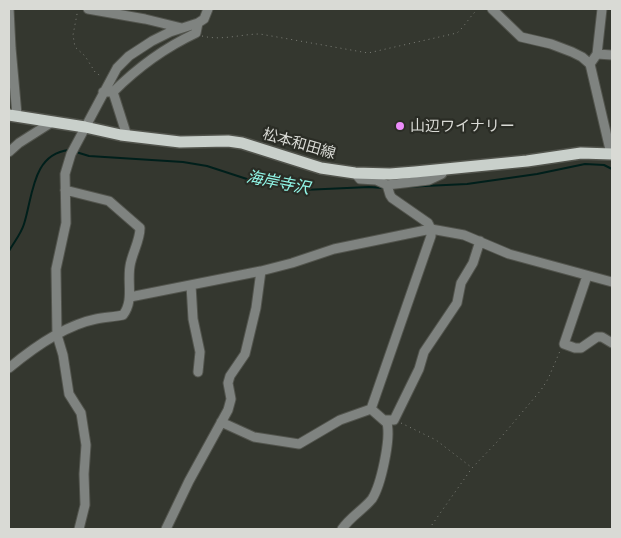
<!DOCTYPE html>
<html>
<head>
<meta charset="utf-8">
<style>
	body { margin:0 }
	#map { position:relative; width:621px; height:538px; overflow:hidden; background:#34372f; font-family:Mulish,sans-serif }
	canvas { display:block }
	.frame { position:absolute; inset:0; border:10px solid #d9dad5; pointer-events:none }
</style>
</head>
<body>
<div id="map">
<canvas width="621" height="538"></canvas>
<div class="frame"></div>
</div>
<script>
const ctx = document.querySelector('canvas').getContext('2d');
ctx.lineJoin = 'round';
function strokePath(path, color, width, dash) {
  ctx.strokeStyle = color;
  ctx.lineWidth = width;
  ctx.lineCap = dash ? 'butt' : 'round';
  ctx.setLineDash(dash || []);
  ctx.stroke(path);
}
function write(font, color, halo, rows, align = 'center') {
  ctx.font = font + ' Mulish,"Noto Sans JP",sans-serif';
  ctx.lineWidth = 4.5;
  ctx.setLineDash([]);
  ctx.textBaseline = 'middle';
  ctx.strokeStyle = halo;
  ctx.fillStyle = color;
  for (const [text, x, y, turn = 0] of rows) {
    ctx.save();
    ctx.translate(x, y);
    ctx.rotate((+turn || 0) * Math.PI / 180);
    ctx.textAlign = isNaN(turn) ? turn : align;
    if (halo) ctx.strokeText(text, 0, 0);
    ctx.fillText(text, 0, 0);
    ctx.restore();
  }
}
const stream = new Path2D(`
	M76,152L89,156L183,162L207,166L253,181L303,190L369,187L384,188
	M404,187L467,184L537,174L585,164L604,165L612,169
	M9,251C14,242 21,234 24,224C33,196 32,154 69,150`);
const path = new Path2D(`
	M78,9L73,35L75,47L85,56L95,72L102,77
	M202,36C222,41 241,34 260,34L368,53L457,33C465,26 470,16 478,9
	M401,423L436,440L471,467
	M429,529L472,468L497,442L541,390L548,379L560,351`);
const minor = new Path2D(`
	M9,9L11,48L17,115
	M88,9L145,19L182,28
	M492,9L521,37L551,44L572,52L582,57L590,64L611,154
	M597,54L612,55
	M590,64L597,54L602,9
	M103,92H113C138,67 164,48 196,33L198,23
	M113,92L127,136
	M9,152L19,143L52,122
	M355,173L360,179L376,180L387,185L429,180L442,174V169
	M587,276L564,344L575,348H581L597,337H602L612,343
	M191,285L193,319L200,352L198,372
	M130,297L261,271L292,263L334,249L431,229L464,235L509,254L612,282
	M9,368C33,348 66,325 96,319C105,317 114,317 123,315C134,301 127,283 130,266C132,253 140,241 140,228L109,201L65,190
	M384,420H394L419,369L424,352L457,303L461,283L473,263L480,241
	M221,422L254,437L299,444L340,420L371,409L431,236V229L428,223L392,198L390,195L387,185
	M79,529L85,505L84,474L86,445L81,413L69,394L63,355L57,335L56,269L66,223L65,174L71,154L117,68L129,56L152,41L170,32L198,23L204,19L208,9
	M166,529L189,481L228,410L231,399L228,383L230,376L245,354L256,308L261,271
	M342,529C350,517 363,510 372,499C381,485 391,439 387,423L371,409`);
const major = new Path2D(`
	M9,115L85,127L121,135L180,142L228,141L242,143L321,168L355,173L390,174L415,172L527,161L581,153L612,154`);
const markers = [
	[400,126,5,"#ec8cfa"]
];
const poiNames = [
	["山辺ワイナリー",410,126]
];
const streetNames = [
	["松本和田線",299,144,16]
];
const waterNames = [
	["海岸寺沢",278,183,11]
];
strokePath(stream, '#001f1b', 2);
strokePath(minor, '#52544d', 11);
strokePath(major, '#52544d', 14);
strokePath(path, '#7f817a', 1, [1, 4]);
strokePath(minor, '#7f8380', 9);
strokePath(major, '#c9d0cb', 11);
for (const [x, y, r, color] of markers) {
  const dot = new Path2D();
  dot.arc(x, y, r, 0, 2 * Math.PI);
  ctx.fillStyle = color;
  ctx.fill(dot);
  strokePath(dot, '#2a2c25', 2);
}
write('15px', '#d9dad5', '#2a2c25', poiNames, 'left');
write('15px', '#d9dad5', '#2a2c25', streetNames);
write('italic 16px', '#92f9ea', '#2a2c25', waterNames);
</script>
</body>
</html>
